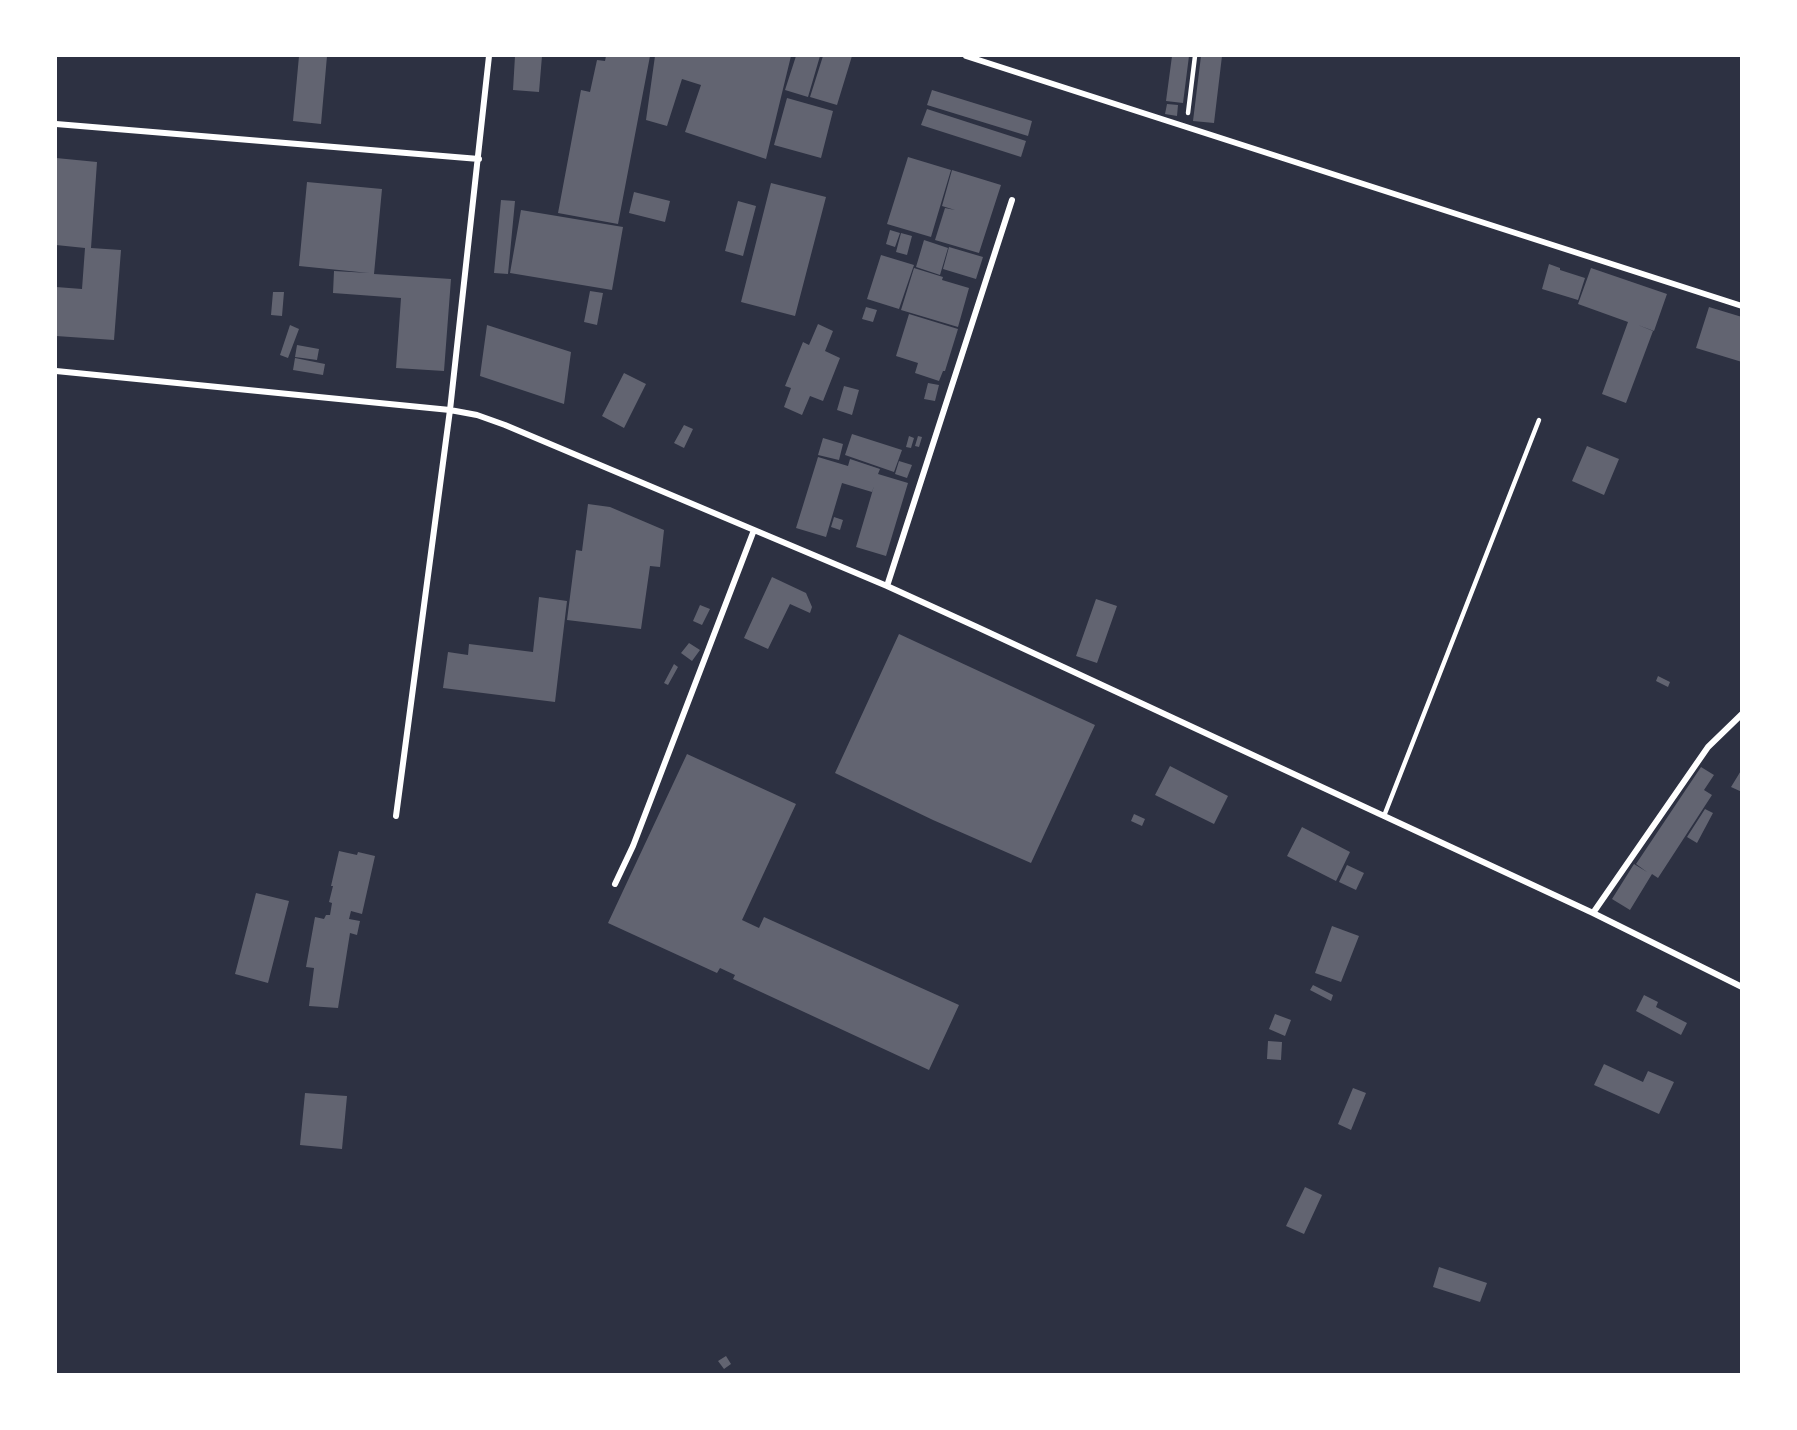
<!DOCTYPE html>
<html>
<head>
<meta charset="utf-8">
<style>
	body { margin:0 }
	#map { position:relative; width:1797px; height:1430px; overflow:hidden; background:#2d3142; font-family:"Noto Sans",sans-serif }
	canvas { display:block }
	.frame { position:absolute; inset:0; border:57px solid #fff; pointer-events:none }
</style>
</head>
<body>
<div id="map">
<canvas width="1797" height="1430"></canvas>
<div class="frame"></div>
</div>
<script>
const ctx = document.querySelector('canvas').getContext('2d');
ctx.lineJoin = 'round';
function paint(path, color) {
  ctx.fillStyle = color;
  ctx.fill(path, 'evenodd');
}
function strokePath(path, color, width, dash) {
  ctx.strokeStyle = color;
  ctx.lineWidth = width;
  ctx.lineCap = dash ? 'butt' : 'round';
  ctx.setLineDash(dash || []);
  ctx.stroke(path);
}
const building = new Path2D(`
	M299,56H327L321,124L293,121Z
	M515,56H542L539,92L513,90Z
	M606,56H650L618,224L558,213L581,90L590,92L597,60L605,61Z
	M655,56H791L766,159L685,132L701,85L682,79L667,126L646,120Z
	M796,56H820L808,97L785,90Z
	M823,56H852L837,105L810,97Z
	M1172,56H1189L1183,103L1166,101Z
	M1201,56H1222L1214,123L1193,121Z
	M932,90L1032,121L1028,136L927,105Z
	M787,98L833,111L821,158L774,145Z
	M1167,104L1178,105L1177,116L1165,114Z
	M927,109L1026,141L1021,157L921,125Z
	M908,157L951,170L931,237L887,224Z
	M56,158L97,162L91,248L121,250L114,340L56,336V287L82,289L85,248L56,245Z
	M952,170L1001,185L979,253L935,240L945,208L955,210L942,206Z
	M307,182L382,189L374,274L451,279L444,371L396,368L401,298L333,293L334,271L369,273L299,266Z
	M771,183L826,197L795,316L741,302Z
	M634,192L670,201L665,222L629,213Z
	M501,200L515,201L508,274L494,273Z
	M738,201L756,206L743,256L725,251Z
	M521,210L623,227L612,290L510,273Z
	M890,230L900,233L895,247L886,244Z
	M901,233L912,236L907,255L896,252Z
	M924,240L948,248L940,275L916,267Z
	M949,247L983,257L976,279L943,269Z
	M881,255L914,265L899,309L867,299Z
	M1549,264L1560,268V270L1585,278L1578,300L1542,289Z
	M914,268L943,277L942,280L969,288L958,327L901,310Z
	M1591,268L1667,294L1654,331L1638,325L1653,331L1626,403L1602,394L1628,322L1578,304Z
	M590,291L603,293L597,325L584,322Z
	M273,292H284L282,316L271,315Z
	M866,307L877,310L873,322L862,319Z
	M1709,307L1742,317V362L1696,348Z
	M909,314L958,329L945,371H943L939,381L915,373L918,363L896,356Z
	M818,324L833,331L825,351L840,358L823,401L810,396L802,415L784,407L791,388L785,386L803,342L809,345Z
	M290,325L299,329L288,358L280,355Z
	M487,325L571,352L564,404L480,376Z
	M297,345L319,349L317,360L295,357Z
	M295,358L325,364L323,375L293,370Z
	M624,373L646,384L624,428L602,416Z
	M928,383L939,385L935,401L924,399Z
	M844,386L859,390L852,415L837,410Z
	M684,425L693,429L684,448L674,443Z
	M852,434L902,450L894,472L845,455Z
	M909,436L914,438L911,448L906,447Z
	M918,436L922,437L919,447L915,446Z
	M823,438L843,444L839,460L818,455Z
	M1587,446L1619,459L1604,495L1572,481Z
	M818,457L848,466L850,459L880,469L878,474L908,483L886,556L856,547L874,486L872,492L842,483L826,537L796,528Z
	M899,461L912,465L907,478L895,474Z
	M588,504L610,507L664,530L660,567L650,566L641,629L567,620L576,550L582,551Z
	M834,517L843,520L840,530L831,527Z
	M772,577L806,593L812,607L810,613L790,604L768,649L744,638Z
	M539,597L567,601L555,702L443,688L448,652L468,655L469,644L533,652Z
	M1096,599L1117,606L1097,663L1076,656Z
	M700,605L710,609L702,625L693,621Z
	M899,634L1095,725L1031,863L933,820L835,773Z
	M689,643L700,650L692,661L681,653Z
	M674,664L678,667L668,685L664,683Z
	M1658,676L1670,682L1668,687L1656,681Z
	M687,754L796,804L742,920L759,928L764,917L959,1005L929,1070L733,979L735,975L720,968L717,973L608,923Z
	M1170,766L1228,796L1214,824L1155,795Z
	M1701,767L1714,775L1704,790L1712,795L1658,878L1652,874L1630,910L1612,899L1634,864L1647,872L1636,864Z
	M1742,769V792L1731,787Z
	M1705,809L1713,813L1697,843L1687,837Z
	M1134,814L1145,819L1142,826L1131,821Z
	M1302,827L1350,852L1336,881L1287,856Z
	M339,851L357,855L358,852L375,856L362,914L351,911L349,919L360,921L357,935L350,933L338,1008L309,1006L314,968L306,967L315,917L324,919L326,915H330L332,903L329,902L333,886H331Z
	M1347,865L1364,873L1356,890L1339,882Z
	M256,893L289,901L268,983L235,974Z
	M1332,926L1359,936L1341,982L1315,973Z
	M1313,985L1333,995L1331,1001L1310,990Z
	M1644,995L1658,1002L1656,1007L1687,1023L1681,1035L1636,1011Z
	M1275,1014L1291,1020L1285,1036L1269,1029Z
	M1268,1041L1282,1042L1281,1060L1267,1059Z
	M1604,1064L1643,1082L1648,1071L1674,1082L1659,1114L1594,1085Z
	M1353,1088L1366,1093L1351,1130L1338,1124Z
	M305,1093L347,1096L342,1149L300,1145Z
	M1305,1187L1322,1195L1304,1234L1286,1226Z
	M1439,1267L1487,1283L1480,1302L1433,1287Z
	M726,1356L731,1364L724,1369L718,1361Z`);
const service = new Path2D(`
	M1188,113L1195,56
	M1384,816L1539,420`);
const minor = new Path2D(`
	M966,56L1742,306
	M56,124L479,159
	M56,371L450,410L477,415L505,425L887,586L977,627L1593,913L1742,987
	M887,586L1012,200
	M396,816L450,410L489,56
	M615,884L633,846L754,530
	M1593,913L1708,747L1742,714`);
paint(building, '#626471');
strokePath(service, '#fff', 4.5);
strokePath(minor, '#fff', 6);
</script>
</body>
</html>
